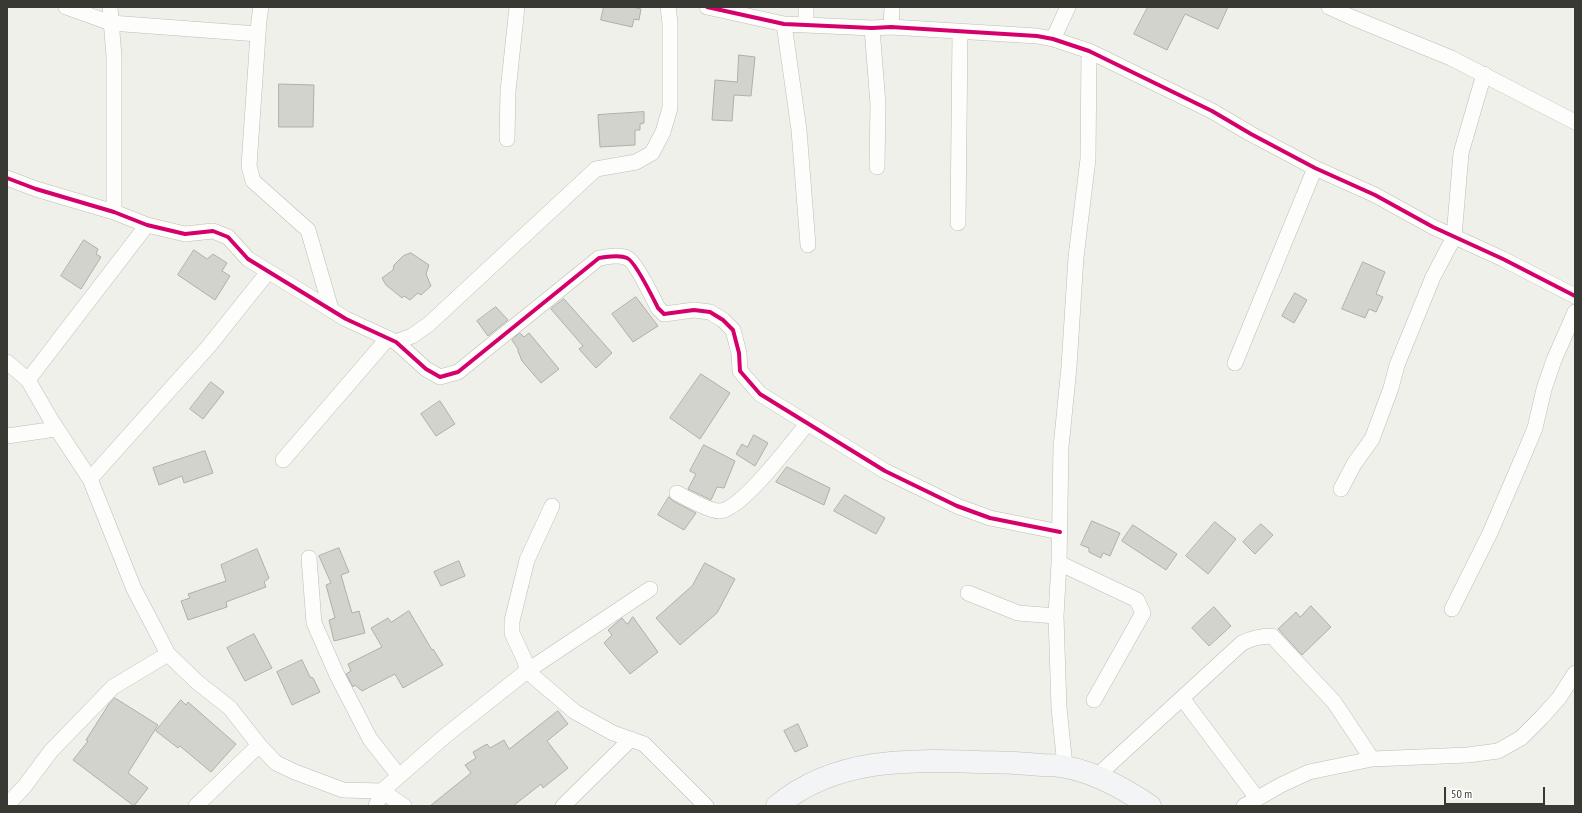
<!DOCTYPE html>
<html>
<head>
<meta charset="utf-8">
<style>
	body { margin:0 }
	#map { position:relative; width:1582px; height:813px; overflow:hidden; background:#f0f0ea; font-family:"PT Sans Narrow",sans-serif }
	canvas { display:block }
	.frame { position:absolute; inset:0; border:8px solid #393934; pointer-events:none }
	.scale { position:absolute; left:1444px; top:787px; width:101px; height:18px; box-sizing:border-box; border:2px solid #393934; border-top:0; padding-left:5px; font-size:12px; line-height:14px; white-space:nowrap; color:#393934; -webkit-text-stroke:3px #fff; paint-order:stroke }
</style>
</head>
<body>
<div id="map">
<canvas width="1582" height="813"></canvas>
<div class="frame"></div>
<div class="scale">50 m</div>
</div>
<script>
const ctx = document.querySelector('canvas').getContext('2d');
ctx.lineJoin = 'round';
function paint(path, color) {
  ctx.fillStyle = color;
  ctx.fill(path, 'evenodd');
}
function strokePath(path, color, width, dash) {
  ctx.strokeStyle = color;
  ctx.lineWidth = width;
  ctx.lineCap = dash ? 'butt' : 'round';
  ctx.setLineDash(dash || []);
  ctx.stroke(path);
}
const building = new Path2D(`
	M604,7H632L641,9L639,20L634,19L632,27L601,20Z
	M1148,7H1228L1218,29L1185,14L1167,50L1134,34Z
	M739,55L755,57L751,96L734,95L732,121L712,120L715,80L737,82Z
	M279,84L314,85L313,127H279Z
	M644,112V123L640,124V130H635V145L600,147L598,115Z
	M84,240L98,249L96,254L101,257L81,289L61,276Z
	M194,250L207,259L213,254L227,263L222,271L230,276L215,300L178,275Z
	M411,253L429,265L426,274L431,286L421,295L418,293L410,300L404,296L402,298L386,285L382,278L393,270L394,265L403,256Z
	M1363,262L1385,272L1376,294L1383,297L1376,312L1369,309L1365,318L1342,309Z
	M1295,293L1307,300L1294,323L1282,316Z
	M636,297L658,326L633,342L612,314Z
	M564,299L612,353L596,368L579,349L583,346L551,309Z
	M496,307L508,320L488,336L477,321Z
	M520,333L524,337L529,333L559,369L541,383L522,361L518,351V349L512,340Z
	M701,374L730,393L700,439L670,418Z
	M211,382L224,392L203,419L190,409Z
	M440,401L455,424L436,436L421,414Z
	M754,435L768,443L755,466L736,454L742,444L747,447Z
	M704,445L735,461L724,488L717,487L711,500L688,489L696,474L690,471Z
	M205,451L213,473L184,483L182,476L159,485L153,468Z
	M787,467L830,488L824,505L776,482Z
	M845,495L885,518L876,534L834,511Z
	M669,497L673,501L696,513L684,530L658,515Z
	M1092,521L1120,533L1110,556L1103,553L1101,558L1089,552V548L1081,545Z
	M1215,522L1236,539L1208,574L1186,556Z
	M1261,524L1273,535L1255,554L1243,542Z
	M1133,525L1177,554L1166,570L1122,541Z
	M339,548L349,572L341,575L352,613L359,611L365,633L334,641L329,620L335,618L326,585L331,583L319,556Z
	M257,549L269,578L264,582L266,587L226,602L227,607L188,620L181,601L190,598L188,594L226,581L221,565Z
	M459,561L465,576L441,586L434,572Z
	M705,563L735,579L717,613L680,645L656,618L692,586Z
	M1311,606L1331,627L1302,655L1278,629L1296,612L1300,617Z
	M1214,607L1231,626L1209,646L1192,628Z
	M409,611L432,650L433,649L443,665L403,688L395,674L362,691L355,685L353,687L346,674L351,671L348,664L382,647L371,628L388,618L391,622Z
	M633,617L658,652L630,674L604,643L612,635L608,630L622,618L627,624Z
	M254,634L272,668L245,681L227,648Z
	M302,660L310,677L313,678L320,692L292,705L277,672Z
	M115,698L158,725L128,773L148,788L134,806L73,760L88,741L86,740L109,704Z
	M181,700L186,705L188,702L236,744L211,772L180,746L178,748L156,731Z
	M558,711L568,724L547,741L568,768L543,788L541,784L513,806H430L471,773L465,765L476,758L473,752L487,744L490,748L504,740L509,749Z
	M798,724L808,746L795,752L784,731Z`);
const street = new Path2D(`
	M66,7L111,23L258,34
	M110,7L114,57V212
	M261,7L259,20L249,166L253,181L308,230L331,309
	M707,7L784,24L872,28L891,27L1037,36L1053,39L1089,51L1212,111L1251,134L1315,168L1375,195L1433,227L1503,259L1575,296
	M806,7V24
	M1329,7L1351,17L1451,58L1575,122
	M784,24L799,130L808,245
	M891,27L892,7
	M872,28L878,104L877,167
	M1053,39L1068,7
	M507,139L508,91L517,7
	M7,178L36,189L114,212L147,225L185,234L213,231L228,237L248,259L346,319L396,342L426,369L440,377L458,372L599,258C607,257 619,254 627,258C635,261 653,298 658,308L664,314L694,310L710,312L723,320L733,330L739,353L740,371L760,394L885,471L957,506L990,518L1060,532
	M958,223L960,32
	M396,342L412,336L429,324L596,169L636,162L652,153L663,132L670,108V23L668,7
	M7,362L28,380L51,420L90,479L134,589L168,654L197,682L230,708L259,745L276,763L295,772L343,790L382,791L404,806
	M1235,363L1315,168
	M28,380L147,225
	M7,436L56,429
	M283,460L388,338
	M90,479L209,346L268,272
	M1341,489L1354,464L1372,439L1391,388L1397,365L1433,277L1454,237L1461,153L1484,74
	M677,493C686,498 709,511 719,511C741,511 792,442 807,424
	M309,558L314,623L337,675L370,739L399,776
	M1059,563L1137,600L1143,613L1094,700
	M650,589L527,671L575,712L613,733L644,744L706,806
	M968,593L1018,613L1056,616
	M1452,609L1490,533L1525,452L1535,428L1544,389L1554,360L1575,312
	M1182,698L1257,798
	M1065,766L1059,708L1056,616L1059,563L1061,447L1069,367L1076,257L1088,159L1089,51
	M1097,776L1242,643C1252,638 1261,636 1272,636L1334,702L1372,759
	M7,805L24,787L51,751L113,687L168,654
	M196,806L259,745
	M376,806L382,791L445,736L527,671L525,661L512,633V621L527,560L552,506
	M563,806L631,739
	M1244,806L1281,785L1309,772L1372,759L1468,755L1498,751L1521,738L1542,717L1559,698L1575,673`);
const secondary = new Path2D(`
	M777,806C836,757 909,760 981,762C1002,762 1022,763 1042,765C1050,765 1058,765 1066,767C1096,773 1125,789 1150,806`);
const cycleway = new Path2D(`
	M707,7L784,24L872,28L891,27L1037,36L1053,39L1089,51L1212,111L1251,134L1315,168L1375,195L1433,227L1503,259L1575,296
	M7,178L36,189L114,212L147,225L185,234L213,231L228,237L248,259L346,319L396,342L426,369L440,377L458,372L599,258C607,257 619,254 627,258C635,261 653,298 658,308L664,314L694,310L710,312L723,320L733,330L739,353L740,371L760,394L885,471L957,506L990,518L1060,532`);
paint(building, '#d3d3ce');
strokePath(building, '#afafaa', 1);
strokePath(street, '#bdbdb8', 16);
strokePath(secondary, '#bdbdb8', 23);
strokePath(street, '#fdfdfc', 15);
strokePath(secondary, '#f3f4f6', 22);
strokePath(cycleway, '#d6006c', 4);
</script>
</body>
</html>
